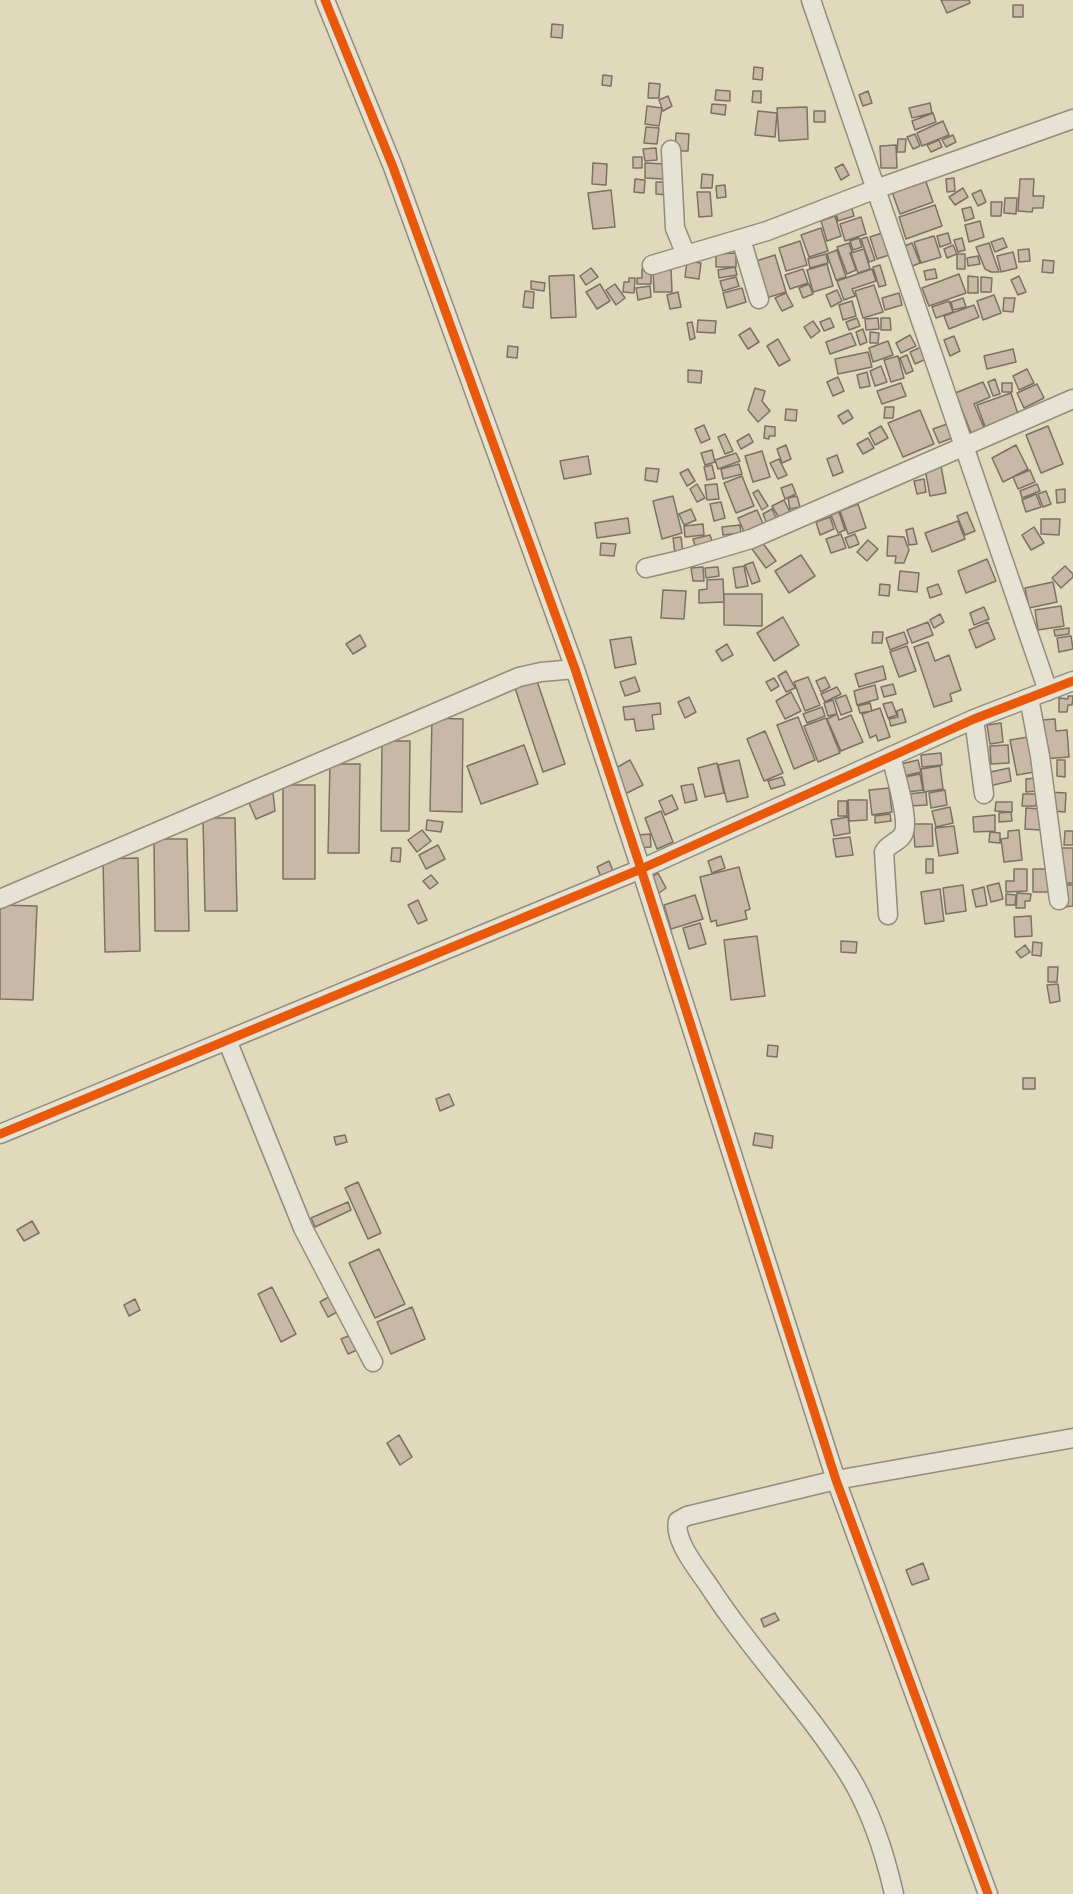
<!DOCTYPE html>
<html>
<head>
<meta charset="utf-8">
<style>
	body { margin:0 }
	canvas { display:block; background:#e1d9bc }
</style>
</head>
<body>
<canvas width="1073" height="1894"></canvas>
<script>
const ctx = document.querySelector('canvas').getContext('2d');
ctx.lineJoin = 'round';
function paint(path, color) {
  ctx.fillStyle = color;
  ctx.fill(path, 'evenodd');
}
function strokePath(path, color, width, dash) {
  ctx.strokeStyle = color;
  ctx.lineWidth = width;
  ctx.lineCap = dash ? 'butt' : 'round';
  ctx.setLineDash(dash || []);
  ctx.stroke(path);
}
const building = new Path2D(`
	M941,0H969L970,3L947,13Z
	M1013,5H1023V17H1013Z
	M552,24L563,25L562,38L551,37Z
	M754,67L763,68L762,80L753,79Z
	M603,75L612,76L611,86L602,85Z
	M649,83L660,84L659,98H648Z
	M716,90L730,91V101L715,100Z
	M753,91H761V103L752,102Z
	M868,91L872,103L863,106L859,95Z
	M668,96L672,106L663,111L659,100Z
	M930,103L932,113L912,118L909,108Z
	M712,104L726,105L725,115L711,113Z
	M647,106L662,108L659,126L645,124Z
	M807,107L808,139L779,141L777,108Z
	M758,111L777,113L775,137L755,135Z
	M814,111H825V122H814Z
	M933,113L936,122L915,130L912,121Z
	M943,121L949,135L922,146L917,133Z
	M646,127L659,128L657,144L644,143Z
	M676,133L689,134L688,151H675Z
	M915,134L920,146L913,149L907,137Z
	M953,135L956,142L946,147L942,140Z
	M898,139H906L905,152H897Z
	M939,140L942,147L931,152L927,145Z
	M896,145L897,168H881L880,146Z
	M656,148L657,160L645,161L643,149Z
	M633,157H642V168H633Z
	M593,163L607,164L606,185L592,184Z
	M645,163L665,164L664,179L645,178Z
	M843,164L849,175L841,180L835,168Z
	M702,174L713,175L712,188H701Z
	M954,178L955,191L947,192L946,179Z
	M635,179L645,180L644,193L634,192Z
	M925,179L933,202L900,214L892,192Z
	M1020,179H1034L1033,196H1044L1043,208H1033L1032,212L1018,211Z
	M656,182H669V195L656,194Z
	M725,185L726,197L717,198L716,186Z
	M963,188L968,197L955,205L949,197Z
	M611,190L615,227L593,229L588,193Z
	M981,190L986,202L978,206L972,194Z
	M697,192H710L712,216L699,217Z
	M1005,198H1017L1016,214L1004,213Z
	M991,202H1002L1001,216H991Z
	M935,205L942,226L906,239L899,217Z
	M851,206L854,216L838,221L835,210Z
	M971,207L974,218L965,221L962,209Z
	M835,216L841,236L827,241L821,221Z
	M861,217L866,234L845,241L840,224Z
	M980,221L984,237L969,242L965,225Z
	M821,228L828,251L809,257L801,235Z
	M882,233L889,255L877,259L870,237Z
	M948,233L951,243L940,247L937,236Z
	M934,236L941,257L921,263L914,242Z
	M867,237L875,260L869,262L861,239Z
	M859,238L862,247L853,250L850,241Z
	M962,238L965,250L958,252L954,240Z
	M1003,238L1007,247L995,252L991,242Z
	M800,241L807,265L786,271L779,248Z
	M849,243L852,252L850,253L856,270L847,274L837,247Z
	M912,243L920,263L910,267L902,247Z
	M989,243L999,272H991L985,269L976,247Z
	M953,245L957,254L947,258L944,249Z
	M864,249L870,269L858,273L851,253Z
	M1029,249L1030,261L1019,262L1018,250Z
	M837,250L846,277L836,280L827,254Z
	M1013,252L1017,268L1001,272L997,256Z
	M736,253V267H716V254Z
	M826,254L828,263L810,268L808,259Z
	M957,254H965V269H957Z
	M775,255L786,292L766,298L756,261Z
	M978,256L980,264L968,266L967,258Z
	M1043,260L1054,261L1053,273L1042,272Z
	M687,261L701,263L699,279L685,277Z
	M827,264L833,286L813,292L807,270Z
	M880,265L886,285L879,287L873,267Z
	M671,267L672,292H654L653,268Z
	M735,267L737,275L719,278L718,270Z
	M591,268L598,277L586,285L580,276Z
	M642,269H651V284H637V278H642Z
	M803,269L808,283L790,289L785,275Z
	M872,269L876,281L852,289L855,296L844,300L837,281Z
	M935,269L937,278L926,280L924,271Z
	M959,274L966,293L929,306L922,288Z
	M574,275L576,317L551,318L549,276Z
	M968,276L978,277V293H968Z
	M1019,276L1026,292L1018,295L1011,280Z
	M736,277L739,286L723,291L720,281Z
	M981,277L992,278L991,292H981Z
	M629,278H635L634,293L623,292L624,282H629Z
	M531,281L545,283L544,291L531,289Z
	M600,284L610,301L597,309L586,292Z
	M615,284L625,298L616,305L606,290Z
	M809,284L813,294L803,298L799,288Z
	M874,285L883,312L863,318L855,291Z
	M650,286L651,297L638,300L636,288Z
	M742,288L746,302L727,308L723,293Z
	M837,290L842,301L831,307L826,295Z
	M525,291L534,292L533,308L523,307Z
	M678,292L681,307L670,309L667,295Z
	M786,293L793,306L782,311L775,298Z
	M899,293L902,305L885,310L882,298Z
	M994,295L1001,313L983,320L977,301Z
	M963,298L966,307L953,310L951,302Z
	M1004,298H1015L1013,312L1003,311Z
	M852,301L856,316L843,320L839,305Z
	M949,301L953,312L936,318L932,307Z
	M974,305L979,317L949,329L944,316Z
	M830,318L834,327L824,331L820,322Z
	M857,318L860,326L849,330L846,322Z
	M878,318L879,329L866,330L865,319Z
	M881,318H890L891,330H881Z
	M698,320L716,321L715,333L697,332Z
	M813,321L820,331L811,338L804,327Z
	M692,322L695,338L690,340L687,323Z
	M750,328L759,342L748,349L739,335Z
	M863,329L867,342L860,345L856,332Z
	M870,332L879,333L878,343H870Z
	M851,333L856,345L830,354L826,342Z
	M910,335L916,346L901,353L896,343Z
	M954,336L960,351L950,356L944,340Z
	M778,339L790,360L779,366L767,346Z
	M888,341L893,355L873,362L869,348Z
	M508,346L518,347L517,358L507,357Z
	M921,347L926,359L915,364L910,352Z
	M1013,349L1016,362L987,369L984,356Z
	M868,352L872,367L838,374L835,359Z
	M907,355L913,371L906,374L900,358Z
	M898,356L904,378L891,382L884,360Z
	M881,366L887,382L875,386L870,371Z
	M1027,369L1034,383L1019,390L1013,376Z
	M688,370L702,371L701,383L688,382Z
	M867,372L870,386L860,388L857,375Z
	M838,377L844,391L833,396L827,382Z
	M995,379L1000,394L993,396L988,382Z
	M983,382L990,397L974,404L985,430L972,435L955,393Z
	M901,383L906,396L882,404L877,391Z
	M1002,383H1012V392H1002Z
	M1037,384L1044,398L1024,408L1017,393Z
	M755,388L765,391L762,401L770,411L758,422L748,410Z
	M1011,393L1019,417L986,429L977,405Z
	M885,407H894L893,418H884Z
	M786,409L797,410L796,421L785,420Z
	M848,410L853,418L843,424L838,416Z
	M920,410L934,444L903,457L888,423Z
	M947,424L952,438L939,443L933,429Z
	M704,425L710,439L701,443L695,429Z
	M765,426L775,427V436H769V439L764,438Z
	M881,426L888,438L875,445L869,433Z
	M1048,426L1063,464L1041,473L1026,435Z
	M725,434L733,451L725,454L718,437Z
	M749,434L753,442L741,449L737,441Z
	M868,438L874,448L863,454L857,444Z
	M786,445L791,459L782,463L777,449Z
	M1016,445L1028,469L1003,482L992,458Z
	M712,450L715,462L705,465L701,453Z
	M762,451L770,477L753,482L745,456Z
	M736,453L740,461L718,469L715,460Z
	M837,455L843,472L833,476L827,459Z
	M588,456L591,474L564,479L560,461Z
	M779,459L787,475L778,479L770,463Z
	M739,464L742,474L723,479L721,469Z
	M712,465L715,478L707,480L704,467Z
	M941,466L946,493L930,496L925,469Z
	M646,468L659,469L657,482L645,480Z
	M688,469L695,481L687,486L680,473Z
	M1030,470L1035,482L1018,489L1013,477Z
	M742,476L754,506L736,513L724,483Z
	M924,479L926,492L917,494L914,481Z
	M697,484L705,498L697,502L690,489Z
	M717,484L719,499L707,500L705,485Z
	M792,484L796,494L785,499L781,488Z
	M1037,484L1040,491L1022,498L1020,491Z
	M1065,489V502L1057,503L1056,490Z
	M758,490L768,506L762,510L753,493Z
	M1046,491L1051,504L1043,507L1038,494Z
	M1036,494L1041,507L1026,512L1022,500Z
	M673,496L682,533L662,539L653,501Z
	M797,496L800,507L790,509L788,498Z
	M784,500L790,512L779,518L772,506Z
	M721,502L725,518L714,521L710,504Z
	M858,504L866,528L848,534L840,511Z
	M691,509L696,520L684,525L679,514Z
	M772,509L777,520L767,524L763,514Z
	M757,510L765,528L746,536L738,518Z
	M839,512L845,530L838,533L831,515Z
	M967,512L975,531L965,535L957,516Z
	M830,517L834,529L820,535L816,522Z
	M628,518L630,533L597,538L595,523Z
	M1041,519H1060L1059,535L1041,534Z
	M958,521L965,539L932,552L925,533Z
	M703,524L704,535L685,537L684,526Z
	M740,525L741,533L723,535L722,527Z
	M1034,527L1044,543L1031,550L1022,535Z
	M913,528L917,544L909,545L906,530Z
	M841,534L846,548L831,553L826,539Z
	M855,534L859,544L849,548L845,538Z
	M710,535L713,544L696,549L693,539Z
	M888,536L904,537L909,550L904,563H895L896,556H887Z
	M681,537L683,553L675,554L673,538Z
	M868,540L878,549L867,561L857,552Z
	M762,542L776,561L766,568L752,549Z
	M601,543L616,544L614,556L600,555Z
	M801,555L815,576L789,593L775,571Z
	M987,559L996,581L966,593L958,571Z
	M753,562L760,581L752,584L745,565Z
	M744,566L748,586L736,588L733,568Z
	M1065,566L1073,574V577L1061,588L1052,578Z
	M703,567L704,581H693L691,568Z
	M718,567L719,576L706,578L705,568Z
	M900,571L919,573L917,592L898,590Z
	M723,579L724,602L699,603V590L707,589V580Z
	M1053,582L1057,602L1029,608L1025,588Z
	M880,584L890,585L889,596L879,595Z
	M938,584L942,594L930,598L927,588Z
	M663,590L686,591L684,619L661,618Z
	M724,594H762V626L724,625Z
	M1061,606L1064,626L1038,630L1035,610Z
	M984,607L989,619L974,625L970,613Z
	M940,614L944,622L934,628L930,620Z
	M783,617L799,645L774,661L757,633Z
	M928,622L933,635L912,643L907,630Z
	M988,622L995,639L976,648L969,630Z
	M1069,628V634L1055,636L1054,630Z
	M873,632H883L882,643H872Z
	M904,632L908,643L890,650L886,638Z
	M360,635L366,646L353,654L346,644Z
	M1071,636L1073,649L1059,652L1057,638Z
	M631,637L636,664L615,668L610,640Z
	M928,642L935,661L949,655L961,690L950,694L952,701L934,707L914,647Z
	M727,644L733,655L722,661L716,651Z
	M907,646L916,671L899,677L890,652Z
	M883,666L886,679L859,687L855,674Z
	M786,671L795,688L786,692L778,676Z
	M635,677L640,691L625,696L620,682Z
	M808,677L820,705L805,711L794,682Z
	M825,677L830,687L821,692L816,681Z
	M774,678L779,686L771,691L766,682Z
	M537,681L565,764L543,772L515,688Z
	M893,684L896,694L884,697L881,687Z
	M875,685L878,699L857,705L854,691Z
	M837,687L841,694L825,702L821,694Z
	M791,692L801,711L785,719L776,701Z
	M846,695L852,711L841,715L835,699Z
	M1068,696H1073L1072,705H1068L1067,712H1059V698L1068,699Z
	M689,697L696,712L685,718L678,702Z
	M833,700L837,714L828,716L824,703Z
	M892,702L897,715L888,718L883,704Z
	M660,703L661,714L652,715L654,729L636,731L634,719L625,720L623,707Z
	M870,703L872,711L860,713L858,706Z
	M822,707L825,716L807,723L803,714Z
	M880,708L890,737L878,741L876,735L870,738L862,714Z
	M902,709L906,722L891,726L889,719L898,717L897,711Z
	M837,714L839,720L851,715L863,742L841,751L827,719Z
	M798,717L815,760L794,769L777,725Z
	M432,718L463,719L462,812L430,811Z
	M826,718L840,753L818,762L804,726Z
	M1055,719L1056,731L1067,730L1069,757L1042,759V720Z
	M1001,723L1003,742L990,744L987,725Z
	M765,731L783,773L764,781L747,739Z
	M1028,737L1034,772L1017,775L1010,740Z
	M382,741H410L409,831H381Z
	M524,745L538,784L481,804L467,766Z
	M1008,745L1009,763L991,764L990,746Z
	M941,753L942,765L922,767L921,755Z
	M630,760L643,785L623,795L611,771Z
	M739,760L748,797L727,802L718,765Z
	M918,760L921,772L904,776L901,764Z
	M1057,760H1065V777L1057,776Z
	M717,763L724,793L705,797L698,768Z
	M330,764H360L359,853H328Z
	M940,766L943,789L924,792L921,769Z
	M1009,768L1011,781L989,786L986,773Z
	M920,774L923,790L908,792L905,777Z
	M782,777L785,785L771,789L768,781Z
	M1036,778L1037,791L1026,792V779Z
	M693,784L697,800L685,803L681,786Z
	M283,785H315V879H283Z
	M889,788L892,812L872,815L869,790Z
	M945,790L947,805L931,808L929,793Z
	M926,792L927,805L910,806L909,794Z
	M1049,792L1066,793L1065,812L1054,811Z
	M273,793L275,811L256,819L249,803Z
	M1023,794H1037L1036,806H1022Z
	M672,795L678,809L665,815L659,801Z
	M848,800H867V820L849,821Z
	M838,801H847V816H838Z
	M996,802H1012V812L995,811Z
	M950,807L953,823L936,827L932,811Z
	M1026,808L1041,809L1040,830L1025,829Z
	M661,811L673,842L657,849L645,818Z
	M1011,812L1012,821L999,822V813Z
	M890,814L891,821L875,823V816Z
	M995,815V831L974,832L973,817Z
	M848,817L850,833L834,836L831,820Z
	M203,818H235L237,911H205Z
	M427,820L443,822L441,832L426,830Z
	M913,824H932L933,846L915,847Z
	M954,826L958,853L939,856L935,828Z
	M422,830L431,841L417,852L408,840Z
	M1019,830L1022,860L1004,862L1001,839L1008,838V831Z
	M1065,831H1073V845H1064Z
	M990,832L1000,833V843L989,842Z
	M650,834L651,847L639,848L638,835Z
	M850,837L853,855L836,857L833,839Z
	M154,839H187L189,931H155Z
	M438,845L445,859L426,869L419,855Z
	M392,848H401L400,862L391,861Z
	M1062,848H1073V883H1063Z
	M721,856L725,868L712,873L708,861Z
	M138,858L140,951L105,952L103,859Z
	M926,859H933V873H926Z
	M609,861L613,871L601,877L597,867Z
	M739,867L750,909L745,911L747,919L717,926L716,920L711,922L700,877Z
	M1014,869H1027V891L1006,892V881H1014Z
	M1033,869H1049V892H1033Z
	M658,873L666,888L659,893L651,877Z
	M431,875L438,883L430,889L423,881Z
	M999,883L1003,899L991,902L987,886Z
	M963,885L966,911L946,914L943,888Z
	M1063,885H1073V906L1064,907Z
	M984,887L987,905L976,907L972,890Z
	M940,889L944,921L925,924L921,892Z
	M1017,893L1031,894L1030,901H1025V908H1016Z
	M1006,894L1016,895L1015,905H1006Z
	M695,895L703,919L671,929L664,905Z
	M418,900L427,920L418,924L408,905Z
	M0,905L37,906L33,1000L0,999Z
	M1031,916L1032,936L1015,937L1014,917Z
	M700,923L706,944L689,949L683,928Z
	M757,936L765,996L731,1000L724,940Z
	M841,941L857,942L856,953L841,952Z
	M1033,942L1042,943L1041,956L1032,955Z
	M1025,945L1030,952L1021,958L1016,952Z
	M1048,967H1058L1057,982H1048Z
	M1058,984L1060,1001L1050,1003L1047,985Z
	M768,1045L778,1046L777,1057L767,1056Z
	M1023,1078H1035V1089H1023Z
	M449,1094L454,1105L440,1111L436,1099Z
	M755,1133L773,1136L772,1148L753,1145Z
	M345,1135L347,1142L336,1145L334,1137Z
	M358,1182L381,1233L368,1239L345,1188Z
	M348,1202L351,1210L315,1227L311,1218Z
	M32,1221L39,1233L24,1241L17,1230Z
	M379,1249L405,1304L375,1318L349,1263Z
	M272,1287L296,1334L281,1342L258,1294Z
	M330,1296L339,1311L328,1317L320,1302Z
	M135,1299L140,1310L129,1316L124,1305Z
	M412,1307L425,1339L391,1354L377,1322Z
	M353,1334L359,1349L348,1354L341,1339Z
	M399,1435L412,1457L400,1465L387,1443Z
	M923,1563L929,1579L912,1585L906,1570Z
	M775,1613L779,1620L764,1627L761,1619Z`);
const minor = new Path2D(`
	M325,0L393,167L575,669L641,869L836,1480L988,1894
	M811,0L1048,691
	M671,150L675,228L686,255
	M741,239L759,299
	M652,265L767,231L876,189L1073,119
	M646,568L680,560L751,539L1073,399
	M1029,698L1040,756L1059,900
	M974,719L984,794
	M0,899L519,677L541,672L575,669
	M888,915L884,852C888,843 901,842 904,832C909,818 895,773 891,756
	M227,1040L303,1228L373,1362
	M0,1134L641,869L974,719L1073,681
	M894,1894C885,1854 871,1811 849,1775C808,1709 753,1654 711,1589C700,1572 673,1541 678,1521L687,1516L836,1480L1073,1438`);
const cycleway = new Path2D(`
	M325,0L393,167L575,669L641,869L836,1480L988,1894
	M0,1134L641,869L974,719L1073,681`);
paint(building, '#cab8a7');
strokePath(building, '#797364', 1.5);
strokePath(minor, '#928c7b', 21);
strokePath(minor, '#e6e2d4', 18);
strokePath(cycleway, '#e8590c', 9);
</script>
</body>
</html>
